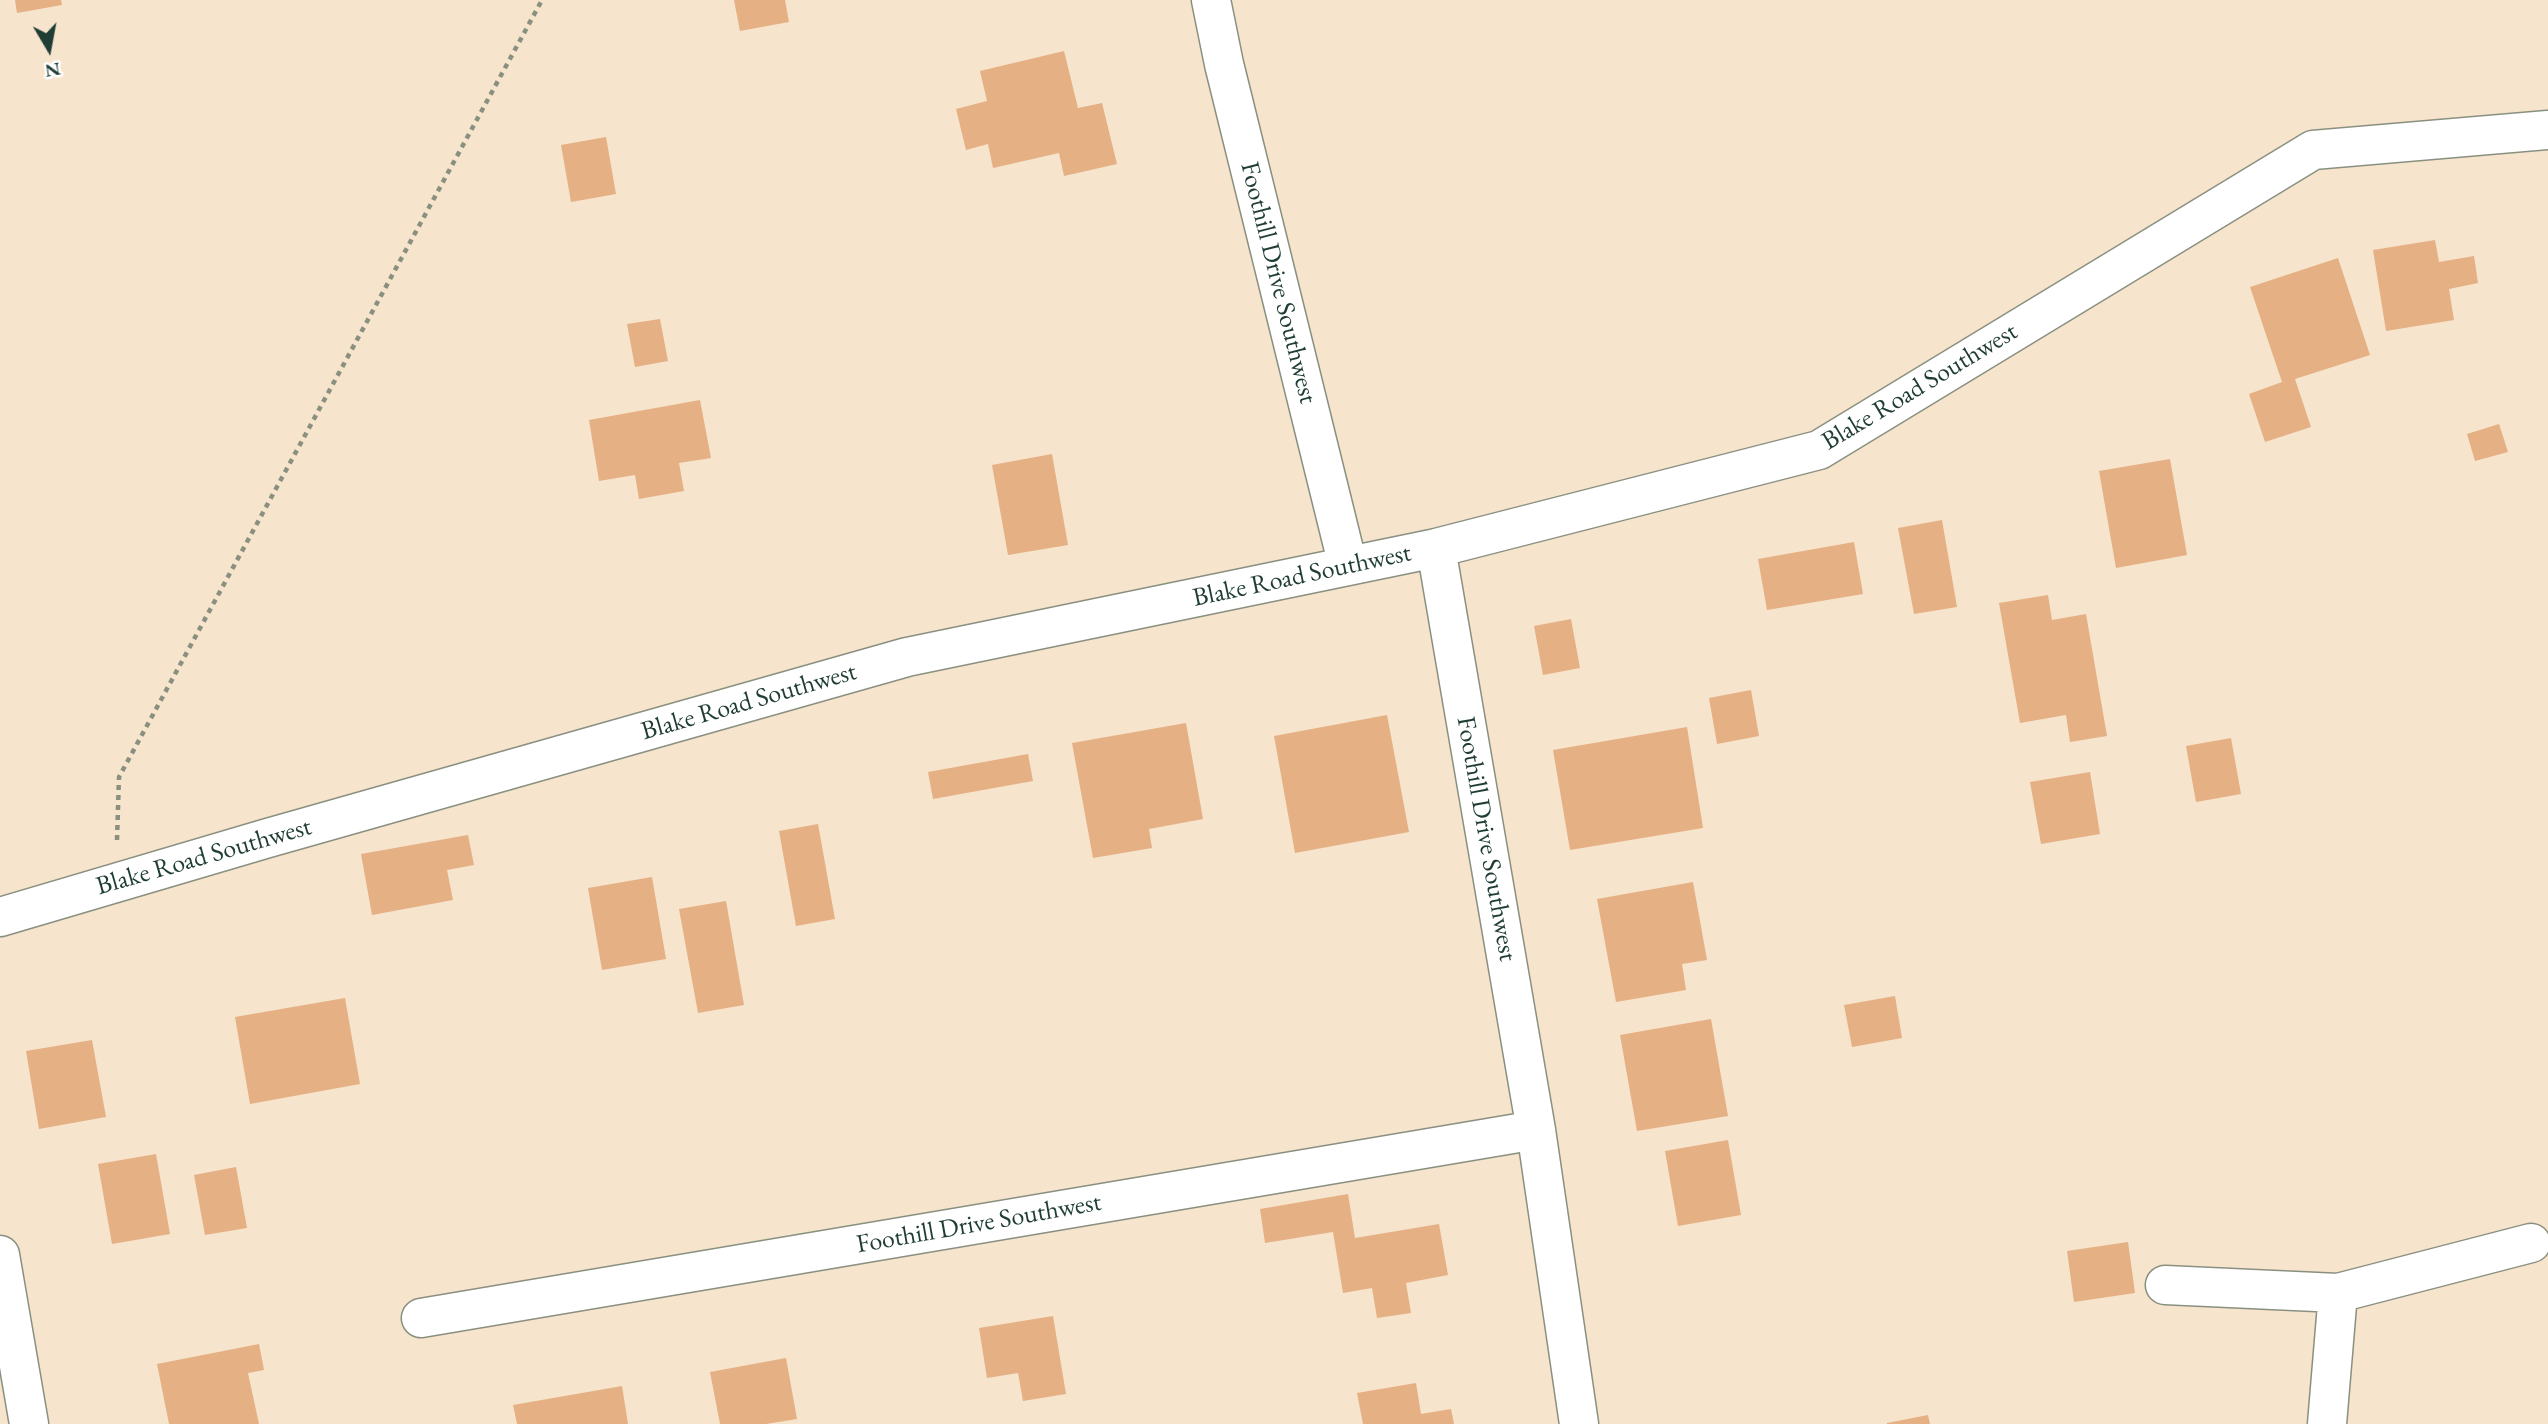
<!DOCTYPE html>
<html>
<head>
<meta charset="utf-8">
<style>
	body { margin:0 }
	#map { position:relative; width:2548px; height:1424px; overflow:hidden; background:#f6e4cd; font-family:"EB Garamond",serif }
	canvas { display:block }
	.north { position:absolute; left:14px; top:14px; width:70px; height:70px; -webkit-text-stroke:5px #fff; paint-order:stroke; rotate:170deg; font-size:19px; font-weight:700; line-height:28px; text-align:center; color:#1f3d34 }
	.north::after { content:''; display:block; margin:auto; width:24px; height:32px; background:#1f3d34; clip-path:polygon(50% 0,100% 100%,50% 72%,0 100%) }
</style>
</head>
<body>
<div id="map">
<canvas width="2548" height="1424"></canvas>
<div class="north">N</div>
</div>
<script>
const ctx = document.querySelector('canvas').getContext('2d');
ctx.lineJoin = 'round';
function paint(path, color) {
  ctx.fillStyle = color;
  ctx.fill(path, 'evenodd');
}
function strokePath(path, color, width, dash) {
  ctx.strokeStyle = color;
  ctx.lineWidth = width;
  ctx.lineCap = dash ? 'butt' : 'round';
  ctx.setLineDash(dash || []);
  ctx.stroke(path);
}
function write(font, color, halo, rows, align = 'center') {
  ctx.font = font + ' "EB Garamond",serif';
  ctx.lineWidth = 7;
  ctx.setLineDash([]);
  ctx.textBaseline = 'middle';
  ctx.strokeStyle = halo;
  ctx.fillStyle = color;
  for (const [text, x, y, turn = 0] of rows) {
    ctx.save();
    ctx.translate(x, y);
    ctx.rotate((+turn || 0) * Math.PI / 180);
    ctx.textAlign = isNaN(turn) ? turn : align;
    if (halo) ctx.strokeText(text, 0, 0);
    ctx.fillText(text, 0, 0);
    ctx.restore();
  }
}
const building = new Path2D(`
	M15,0H61L62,5L17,13Z
	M734,0H785L789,22L740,31Z
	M1064,51L1078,108L1102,103L1117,164L1064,176L1059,153L993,168L988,144L966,150L956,109L987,101L980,71Z
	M606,137L616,194L571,202L561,145Z
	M2435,240L2439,262L2474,256L2478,283L2449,289L2454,320L2386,331L2373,250Z
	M2338,258L2370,355L2295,379L2311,427L2265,442L2249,394L2282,382L2250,287Z
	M660,319L668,361L635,367L627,324Z
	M700,400L711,458L679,463L684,491L639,499L635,475L599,481L589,420Z
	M2499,424L2508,452L2475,461L2467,434Z
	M1052,454L1068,545L1008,555L992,465Z
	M2170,459L2187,555L2116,568L2099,471Z
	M1942,520L1957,607L1914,614L1898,528Z
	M1854,542L1863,594L1767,610L1758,559Z
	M2048,595L2052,620L2086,614L2107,736L2070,742L2066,715L2020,723L1999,603Z
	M1571,619L1580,668L1543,675L1534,626Z
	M1751,690L1759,736L1717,744L1709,698Z
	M1387,715L1409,832L1295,853L1274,736Z
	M1186,723L1203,819L1149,829L1152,848L1093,858L1072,743Z
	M1687,727L1703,828L1570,850L1553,750Z
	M2231,738L2241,794L2196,802L2186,746Z
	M1028,754L1033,781L933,799L928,772Z
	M2090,772L2100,834L2041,844L2030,782Z
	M818,824L835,919L796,926L779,831Z
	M468,835L474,865L447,870L453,900L372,915L361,854Z
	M652,877L666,959L602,970L588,888Z
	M1693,882L1707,960L1682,964L1686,990L1616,1002L1597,899Z
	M726,901L744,1005L698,1013L679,909Z
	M1895,996L1902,1038L1852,1047L1844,1005Z
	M345,998L360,1084L250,1104L235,1017Z
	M1711,1019L1728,1116L1637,1131L1620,1035Z
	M92,1040L106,1117L39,1129L26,1051Z
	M1728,1140L1741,1215L1678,1226L1665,1151Z
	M156,1154L170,1234L112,1244L98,1164Z
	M236,1167L247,1228L205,1235L194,1175Z
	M1348,1194L1355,1238L1439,1224L1448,1275L1406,1283L1411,1313L1377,1318L1372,1288L1343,1293L1333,1232L1265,1243L1260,1209Z
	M2128,1242L2135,1293L2074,1302L2067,1251Z
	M1053,1316L1066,1394L1023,1401L1018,1373L987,1378L979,1328Z
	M259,1344L264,1370L248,1373L259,1424H169L157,1364Z
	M786,1358L797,1419L766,1424H720L710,1372Z
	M1416,1383L1421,1414L1451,1409L1454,1424H1363L1357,1393Z
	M622,1386L628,1424H517L513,1405Z
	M1928,1415L1930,1424H1887V1423Z`);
const path = new Path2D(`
	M117,840L119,777L542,0`);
const minor = new Path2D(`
	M1211,0L1224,64L1348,566
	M1436,548L1536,1130L1579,1424
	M0,917L268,838L907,657L1436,548L1819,450L2313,150L2548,130
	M0,1255L29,1424
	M2165,1285L2338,1293L2327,1424
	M2338,1293L2531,1243
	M421,1318L1536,1130`);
const streetNames = [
	["Foothill Drive Southwest",1278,283,76],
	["Blake Road Southwest",1920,387,-31],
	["Blake Road Southwest",1302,576,-12],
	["Blake Road Southwest",749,702,-16],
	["Foothill Drive Southwest",1486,839,80],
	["Blake Road Southwest",204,857,-16],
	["Foothill Drive Southwest",979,1224,-10]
];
paint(building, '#e5b083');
strokePath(minor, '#8a9080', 41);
strokePath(path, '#8a9080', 4.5, [5, 5]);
strokePath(minor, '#fff', 38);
write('26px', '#1f3d34', '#fff', streetNames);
</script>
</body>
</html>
